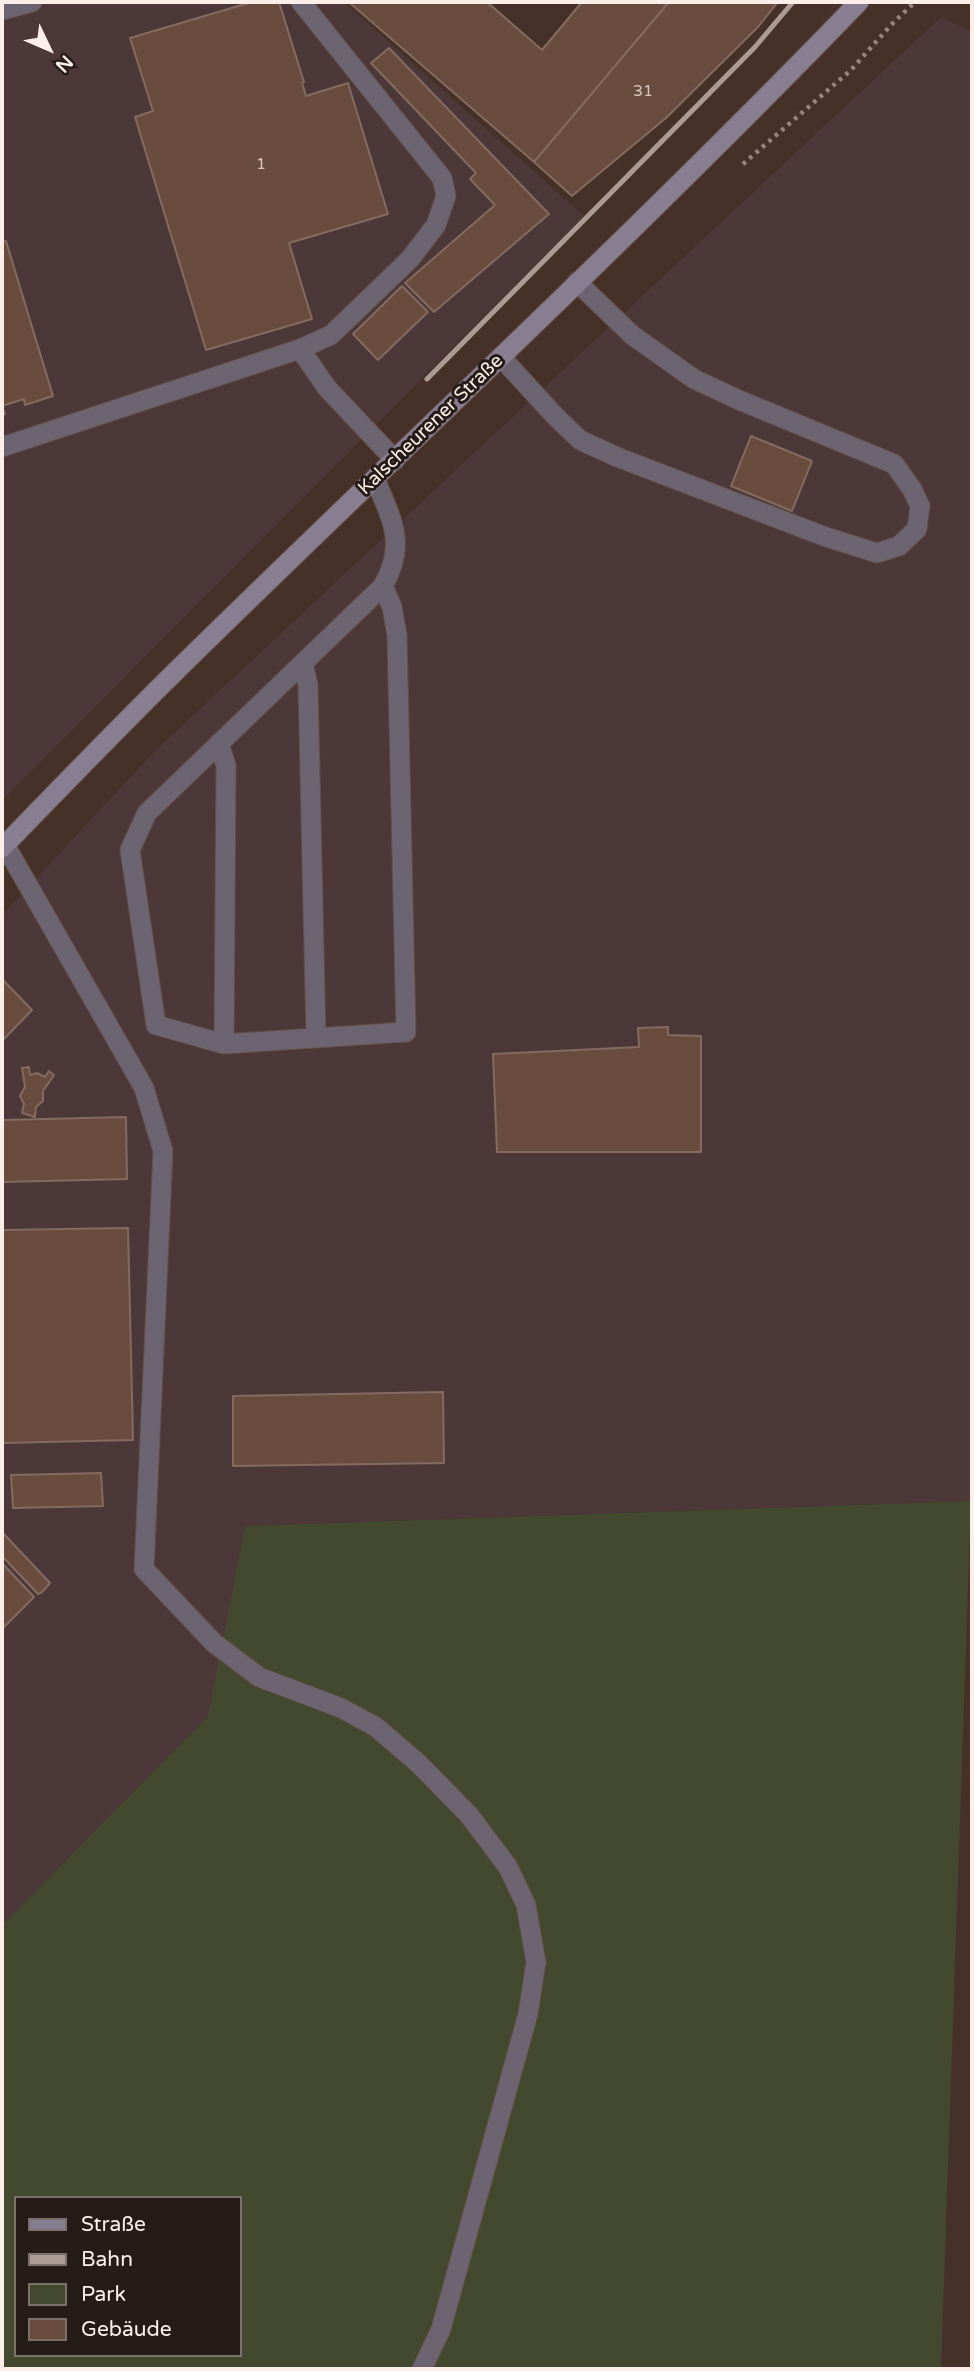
<!DOCTYPE html>
<html>
<head>
<meta charset="utf-8">
<style>
	body { margin:0 }
	#map { position:relative; width:974px; height:2371px; overflow:hidden; background:#463128; font-family:"Varela Round",sans-serif }
	canvas { display:block }
	.frame { position:absolute; inset:0; border:4px solid #fceee8; pointer-events:none }
	.legend { position:absolute; left:14px; top:2196px; width:228px; height:161px; box-sizing:border-box; background:#251c17; border:2px solid #7b706b; margin:0; padding:9px 12px; list-style:none; font-size:21px; color:#fceee8 }
	.legend li { display:flex; align-items:center; gap:14px; height:35px }
	.legend b { width:35px; border:2px solid #7b706b }
	.north { position:absolute; left:14px; top:14px; width:70px; height:70px; -webkit-text-stroke:5px #251c17; paint-order:stroke; rotate:134deg; font-size:19px; font-weight:700; line-height:28px; text-align:center; color:#fceee8 }
	.north::after { content:''; display:block; margin:auto; width:24px; height:32px; background:#fceee8; clip-path:polygon(50% 0,100% 100%,50% 72%,0 100%) }
</style>
</head>
<body>
<div id="map">
<canvas width="974" height="2371"></canvas>
<div class="frame"></div>
<ul class="legend">
<li><b style="height:9px;background:#897e91"></b>Straße</li>
<li><b style="height:9px;background:#ac9b94"></b>Bahn</li>
<li><b style="height:19px;background:#43492f"></b>Park</li>
<li><b style="height:19px;background:#6a4c3f"></b>Gebäude</li>
</ul>
<div class="north">N</div>
</div>
<script>
const ctx = document.querySelector('canvas').getContext('2d');
ctx.lineJoin = 'round';
function paint(path, color) {
  ctx.fillStyle = color;
  ctx.fill(path, 'evenodd');
}
function strokePath(path, color, width, dash) {
  ctx.strokeStyle = color;
  ctx.lineWidth = width;
  ctx.lineCap = dash ? 'butt' : 'round';
  ctx.setLineDash(dash || []);
  ctx.stroke(path);
}
function write(font, color, halo, rows, align = 'center') {
  ctx.font = font + ' "Varela Round",sans-serif';
  ctx.lineWidth = 6;
  ctx.setLineDash([]);
  ctx.textBaseline = 'middle';
  ctx.strokeStyle = halo;
  ctx.fillStyle = color;
  for (const [text, x, y, turn = 0] of rows) {
    ctx.save();
    ctx.translate(x, y);
    ctx.rotate((+turn || 0) * Math.PI / 180);
    ctx.textAlign = isNaN(turn) ? turn : align;
    if (halo) ctx.strokeText(text, 0, 0);
    ctx.fillText(text, 0, 0);
    ctx.restore();
  }
}
const industrial = new Path2D(`
	M2,2H344L584,216L2,800Z
	M941,17L972,32L971,1501L245,1526L209,1716L2,1925V915L155,751Z`);
const green = new Path2D(`
	M971,1501L941,2369H2V1925L208,1716L245,1526ZM16,2198H240V2355H16Z`);
const building = new Path2D(`
	M252,2H279L304,82L302,83L306,96L348,83L388,214L289,243L312,319L206,350L135,117L153,111L130,38Z
	M352,2H487L542,50L582,2H669L534,162L351,4Z
	M669,2H778L758,27L666,118L572,196L534,162Z
	M389,48L549,214L434,312L405,283L495,205L470,179L476,173L371,63Z
	M6,241L53,396L25,405L24,399L2,406L5,414L2,415V242Z
	M402,286L428,312L378,360L353,334Z
	M751,436L812,461L792,511L731,486Z
	M2,979L32,1010L2,1041Z
	M668,1027V1035L701,1036V1152H497L493,1054L639,1047L638,1028Z
	M29,1067L30,1075L37,1073L45,1077L49,1071L54,1075L43,1091V1101L36,1107L35,1117L22,1113L24,1104L20,1096L25,1087L22,1068Z
	M126,1117L127,1179L2,1182V1120Z
	M128,1228L133,1440L2,1443V1230Z
	M443,1392L444,1463L233,1466V1396Z
	M101,1473L103,1506L13,1508L11,1475Z
	M2,1532L50,1583L42,1592L38,1594L2,1556Z
	M2,1563L34,1597L2,1629Z`);
const path = new Path2D(`
	M743,164L851,70L891,25L915,2`);
const service = new Path2D(`
	M2,10L32,2
	M300,349L327,388L395,460
	M501,357L555,416L580,440L617,457L826,537L877,553L899,546L917,529L920,506L912,489L894,464L739,400L694,379L632,335L577,282
	M2,447L300,349L331,335L410,259L436,225L446,196L442,178L301,2
	M303,663L308,685L316,1038
	M219,743L226,766L224,1044L406,1032L397,635L392,607L383,586
	M5,845L144,1088L163,1151L144,1569L214,1643L259,1677L341,1708L376,1727L419,1764L469,1815L508,1867L526,1905L536,1962L528,2014L441,2329L422,2369
	M224,1044L156,1025L130,850L147,813L383,586C407,544 392,520 375,479`);
const secondary = new Path2D(`
	M2,848C59,789 117,729 176,671C403,448 638,231 859,2`);
const rail = new Path2D(`
	M427,379L755,47L793,2`);
const numberNames = [
	["31",643,92],
	["1",261,165]
];
const streetNames = [
	["Kalscheurener Straße",431,425,-44]
];
paint(industrial, '#4d3839');
paint(green, '#43492f');
paint(building, '#6a4c3f');
strokePath(building, '#836b60', 2);
strokePath(service, '#634f47', 21);
strokePath(secondary, '#634f47', 21);
strokePath(path, '#96847d', 4.5, [3.5, 5]);
strokePath(service, '#6c6571', 19);
strokePath(secondary, '#897e91', 19);
strokePath(rail, '#ac9b94', 5);
write('16px', '#d8c6be', null, numberNames);
write('19px', '#fceee8', '#251c17', streetNames);
</script>
</body>
</html>
